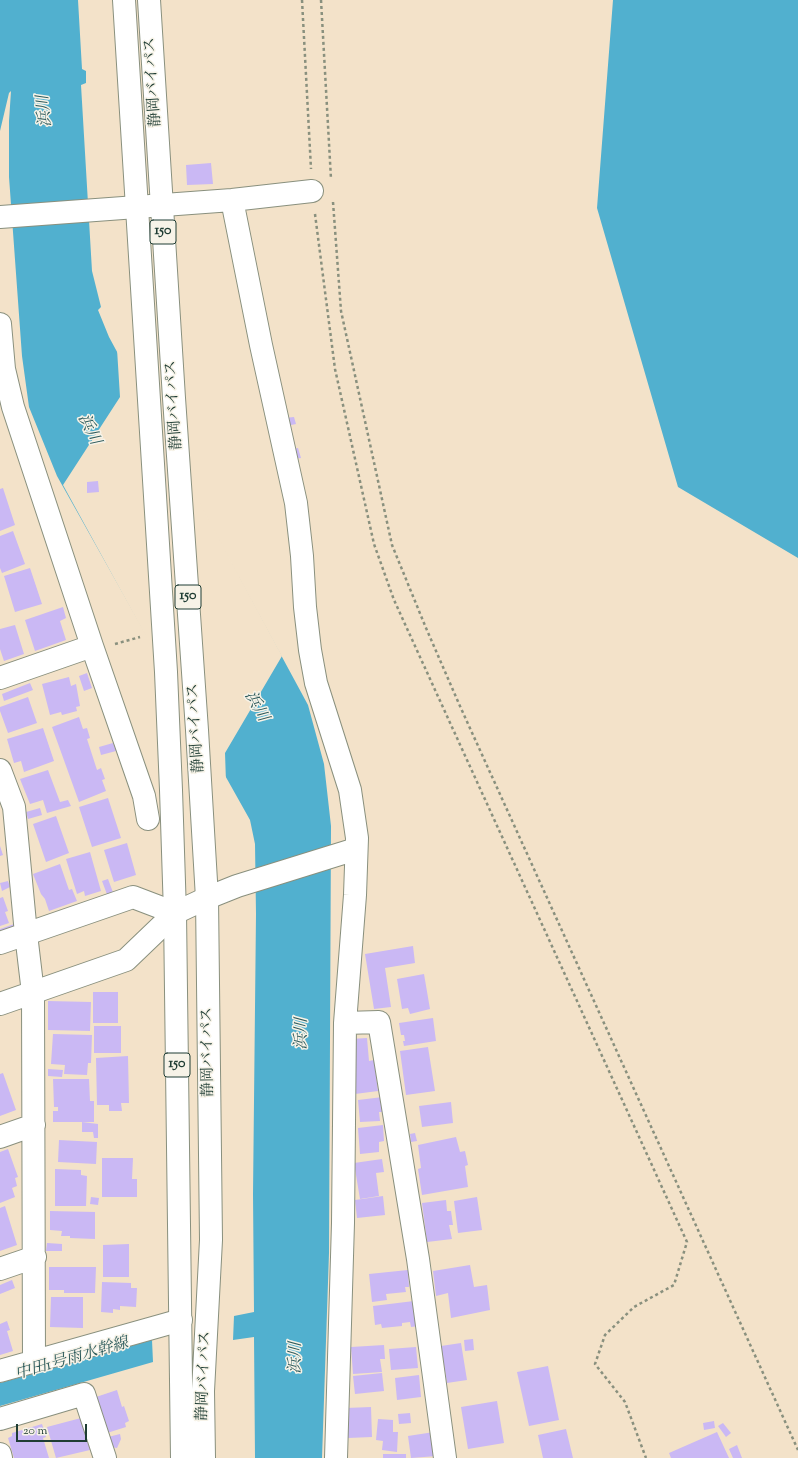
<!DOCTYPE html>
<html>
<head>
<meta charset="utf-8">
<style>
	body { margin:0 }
	#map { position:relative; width:798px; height:1458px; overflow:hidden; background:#f3e2c9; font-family:"Sorts Mill Goudy",serif }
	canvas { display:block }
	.scale { position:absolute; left:16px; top:1424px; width:71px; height:18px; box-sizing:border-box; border:2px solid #1f3d34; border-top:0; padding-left:5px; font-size:12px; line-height:14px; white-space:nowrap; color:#1f3d34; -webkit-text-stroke:3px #f7f3e8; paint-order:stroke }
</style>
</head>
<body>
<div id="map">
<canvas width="798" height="1458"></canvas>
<div class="scale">20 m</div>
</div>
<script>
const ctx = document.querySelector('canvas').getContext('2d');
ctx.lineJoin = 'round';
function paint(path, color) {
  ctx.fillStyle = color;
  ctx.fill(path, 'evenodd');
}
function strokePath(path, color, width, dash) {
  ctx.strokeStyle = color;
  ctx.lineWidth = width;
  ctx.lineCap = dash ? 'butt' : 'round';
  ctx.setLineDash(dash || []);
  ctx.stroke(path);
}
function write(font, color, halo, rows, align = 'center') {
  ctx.font = font + ' "Sorts Mill Goudy","Noto Serif JP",serif';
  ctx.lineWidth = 3;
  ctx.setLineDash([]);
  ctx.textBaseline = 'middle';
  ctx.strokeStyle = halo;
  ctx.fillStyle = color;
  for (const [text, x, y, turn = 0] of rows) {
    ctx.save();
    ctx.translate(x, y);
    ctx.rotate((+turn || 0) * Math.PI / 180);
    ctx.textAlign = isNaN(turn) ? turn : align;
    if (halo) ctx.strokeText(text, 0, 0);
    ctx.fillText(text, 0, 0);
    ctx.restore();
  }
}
const water = new Path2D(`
	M0,0H78L82,69L86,71V83L81,85L92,271L101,307L98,310L109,337L308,705L324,764L331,826L329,1253L322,1458H255L254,1337L233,1340L234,1316L254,1312L253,1194L256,914L255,844L250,820L57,476L29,407L22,356L9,177V121L11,91L9,93L0,131Z
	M613,0H798V558L678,487L597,208Z
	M152,1340L153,1362L0,1406V1383Z`);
const pier = new Path2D(`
	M117,349L282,656L225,753L226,782L63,485L120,397Z`);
const building = new Path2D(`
	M211,163L213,184L187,185L186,165Z
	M294,417L296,424L286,426L285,418Z
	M298,448L301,458L293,459L291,449Z
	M98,481L99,492L87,493V482Z
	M3,488L15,525L0,531V489Z
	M13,531L25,564L2,573L0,568V536Z
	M30,568L42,604L15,612L4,576Z
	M63,607L66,618L60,621L66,640L35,651L25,620Z
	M15,625L24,654L4,661L0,649V629Z
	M87,673L92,688L84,691L79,676Z
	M69,677L71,686L76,684L80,706L76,707L77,711L62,715L61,712L50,715L42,684Z
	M30,683L33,690L4,701L2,694Z
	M28,697L37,723L8,733L0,711V707Z
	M79,717L83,729L87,728L90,738L87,739L97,770L101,768L105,779L102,780L106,791L79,802L52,727Z
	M43,728L54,761L24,772L21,761L14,763L7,739Z
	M113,743L116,751L101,755L99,747Z
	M48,770L60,802L68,800L71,806L47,813L43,800L30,804L20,779Z
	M108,798L121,838L92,847L79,807Z
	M40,808L42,815L28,819L26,812Z
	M56,816L69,853L46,862L33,824Z
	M127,843L136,875L114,882L104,850Z
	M0,846L3,855L0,856Z
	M90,852L101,891L85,896L84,891L77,894L66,859Z
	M60,864L69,890L72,889L77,901L49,911L45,899L41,894L33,874Z
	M108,879L114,895L108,897L102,881Z
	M8,881L10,887L2,891L0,883Z
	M3,897L8,911L5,912L9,923L0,926V898Z
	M14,924L16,929L0,932V929Z
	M413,946L415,963L385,968L391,1007L374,1009L365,954Z
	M424,974L430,1009L410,1014L408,1008L402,1009L397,979Z
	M93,992H118V1023H93Z
	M48,1001L91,1002L90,1031L48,1030Z
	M433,1018L436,1041L404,1046L403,1041H405L404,1035H401L399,1023Z
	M94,1026H121V1053H94Z
	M53,1034L92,1035L91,1063H88L87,1075L64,1074L65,1065L51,1064Z
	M367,1038L369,1061L374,1060L378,1091L355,1094L350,1039Z
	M428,1047L435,1091L406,1095L400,1051Z
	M128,1056L129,1103H121L122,1111H109V1105H97L96,1058Z
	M48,1069L63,1070L62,1077L48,1076Z
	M3,1073L16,1110L0,1116V1074Z
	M53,1079H89L90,1101H94V1122H53V1111H58V1107H54Z
	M383,1097L385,1112H379L380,1121L360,1122L358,1100Z
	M451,1102L453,1123L422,1127L419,1106Z
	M82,1122L98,1124V1138H94L93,1132H82Z
	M383,1125L384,1141L379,1142V1152L360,1154L358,1128Z
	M415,1133L417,1141L411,1142L410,1134Z
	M456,1137L460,1152L465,1151L468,1165L465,1166L468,1187L422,1195L418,1169L421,1168L418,1145Z
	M59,1140L97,1142L96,1164L58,1162Z
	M8,1149L18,1177L15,1178L17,1186L12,1188L15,1197L0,1203V1152Z
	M102,1158H133L132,1179H137V1197H102Z
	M382,1159L384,1172L376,1173L379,1196L360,1199L354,1163Z
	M55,1169L81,1170V1175L87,1176L86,1206H55Z
	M383,1196L385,1215L357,1218L355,1200Z
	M91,1197L99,1198L98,1205L90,1204Z
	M477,1197L482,1230L458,1233L454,1201Z
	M446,1200L447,1211H451L453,1225H449L452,1239L427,1242L422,1203Z
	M5,1206L17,1245L0,1251V1208Z
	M50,1211L95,1212V1239L70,1238V1236H61L62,1231L50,1230Z
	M47,1243L62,1244V1251H46Z
	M129,1244V1277H103V1245Z
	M470,1265L474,1287L487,1285L490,1310L451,1318L448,1293L436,1296L433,1271Z
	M49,1267H96L95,1293H64V1290H49Z
	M408,1270L409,1287H405L406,1292L386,1294L387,1300L372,1302L369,1274Z
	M12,1280L15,1288L0,1294V1285Z
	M102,1282L131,1283V1288H137L136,1307L120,1306V1310L113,1309V1313L101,1312Z
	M51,1297H83V1328L50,1327Z
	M414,1301L419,1326L411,1327L410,1322L402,1323V1326L382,1328L381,1324L375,1325L373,1306Z
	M7,1321L10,1330L7,1331L13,1351L0,1355V1324Z
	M473,1339L474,1350L465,1351L464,1340Z
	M461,1343L467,1380L447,1383L441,1346Z
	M384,1345L385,1359H380L382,1372L353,1374L351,1347Z
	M416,1347L418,1368L391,1370L389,1349Z
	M548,1366L559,1420L529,1426L517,1372Z
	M382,1373L384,1391L355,1394L353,1376Z
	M419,1375L421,1397L397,1400L395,1378Z
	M117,1390L122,1407L124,1406L129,1421L125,1423L126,1427L107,1433L96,1397Z
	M497,1401L504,1443L468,1449L461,1407Z
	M371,1407L372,1437L348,1438L346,1408Z
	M410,1413L411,1423L399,1424L398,1414Z
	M81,1418L90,1450L56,1458L47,1427Z
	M378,1419L393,1420V1432H398L397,1452L382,1450L383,1441L376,1440Z
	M714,1421L715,1428L704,1430L703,1423Z
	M723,1423L731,1433L726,1437L718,1426Z
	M42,1424L46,1437L43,1438L49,1458H14L8,1438L12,1436V1433Z
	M566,1429L573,1458H543L538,1435Z
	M434,1432L437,1456L411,1458L408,1436Z
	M717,1432L729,1458H671L669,1453Z
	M120,1434L121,1439L117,1448L111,1447L108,1437Z
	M737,1445L742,1458H733L729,1449Z
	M383,1454H406V1458H383Z`);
const path = new Path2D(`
	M302,0L311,169
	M321,0L331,179
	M333,202L341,311L392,545L426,628L459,704L798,1450
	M315,214L335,369L374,544L394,600L687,1242L674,1285L634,1307L605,1335L595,1364L625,1402L646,1458
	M115,644L140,637`);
const minor = new Path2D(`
	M232,200L261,345L296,503L302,556L305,607L310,650L316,683L350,790L357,838L355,895L345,1023L343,1223L336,1458
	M0,217L232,200L312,191
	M0,324L4,369L13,407L92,646L144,796L148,819
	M0,678L92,646
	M0,770L14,807L26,934L33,993L34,1362
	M0,943L133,897L175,913
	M0,1004L126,960L175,913L207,898L237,886L356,849
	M345,1023L379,1022L418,1259L445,1458
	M0,1137L34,1125
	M0,1269L35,1257
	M0,1371L181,1320
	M0,1419L84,1394L105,1458
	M0,1454L1,1458`);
const trunk = new Path2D(`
	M124,0L166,672L171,790L175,913L182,1458
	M149,0L174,398L197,730L207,898L211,1240L203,1391L204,1458`);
const shields = [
	[163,232,26],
	[188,597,26],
	[177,1065,26]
];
const shieldNames = [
	["150",163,232],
	["150",188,597],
	["150",177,1065]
];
const streetNames = [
	["静岡バイパス",154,82,-94],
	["静岡バイパス",175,405,-94],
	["静岡バイパス",197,728,-94],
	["静岡バイパス",209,1052,-91],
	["静岡バイパス",205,1376,-88]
];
const waterNames = [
	["浜川",46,111,-96],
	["浜川",88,430,64],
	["浜川",255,707,61],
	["浜川",303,1034,-89],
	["浜川",297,1358,-89],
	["中田1号雨水幹線",72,1360,-16]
];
paint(water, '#51b0cf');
paint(pier, '#f3e2c9');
paint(building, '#cab8f4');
strokePath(minor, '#89907e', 24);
strokePath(trunk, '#89907e', 24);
strokePath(path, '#89907e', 2.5, [3, 3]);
strokePath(minor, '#fff', 22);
strokePath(trunk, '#fff', 22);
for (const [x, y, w] of shields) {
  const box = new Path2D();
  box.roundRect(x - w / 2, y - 12, w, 24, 3);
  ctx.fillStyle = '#f7f3e8';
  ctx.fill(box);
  strokePath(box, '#1f3d34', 1);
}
write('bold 14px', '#1f3d34', null, shieldNames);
write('15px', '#1f3d34', '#f7f3e8', streetNames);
write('italic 16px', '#2c5a5b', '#f7f3e8', waterNames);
</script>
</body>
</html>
